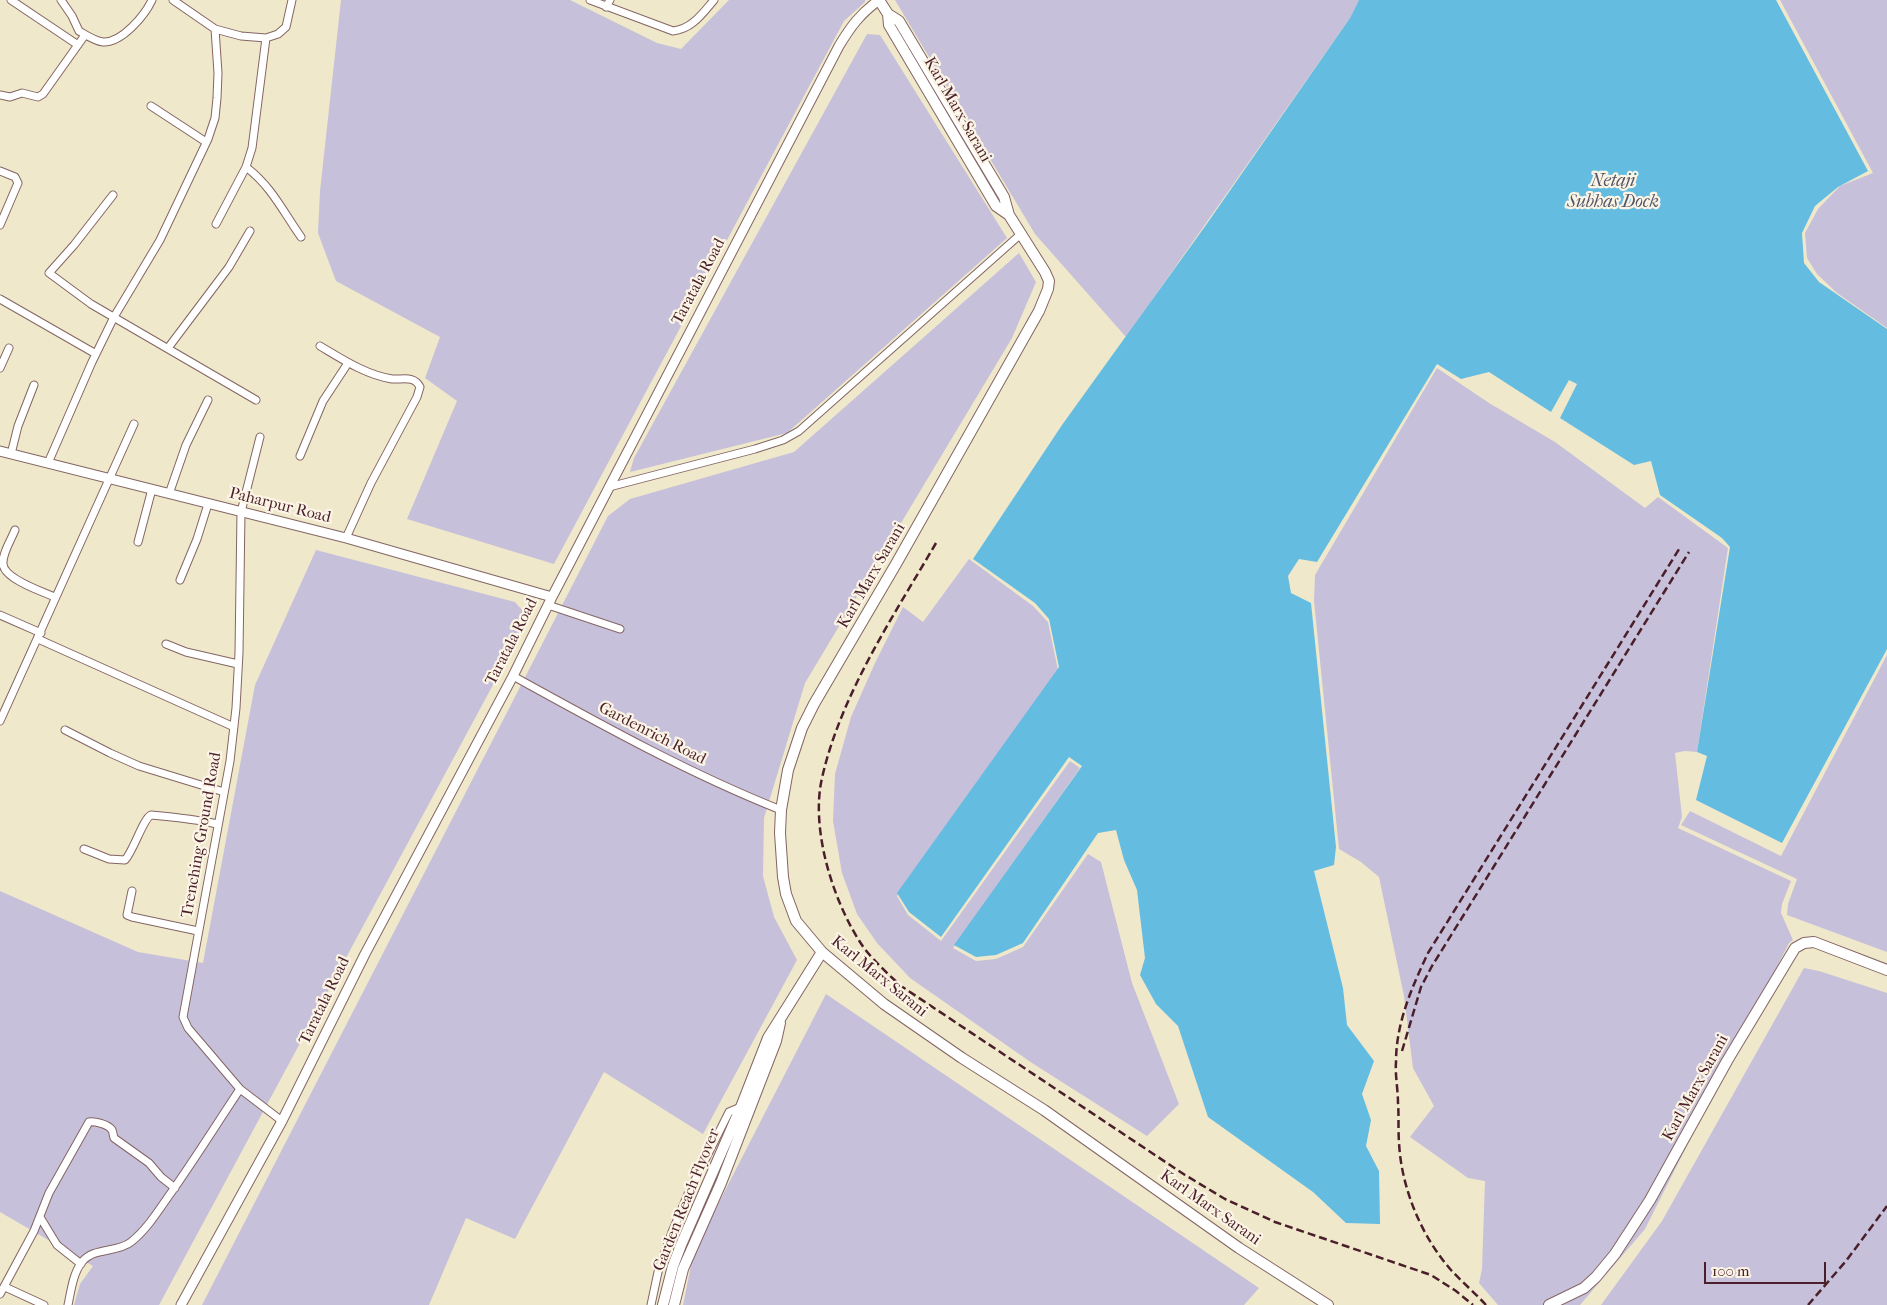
<!DOCTYPE html>
<html>
<head>
<meta charset="utf-8">
<style>
	body { margin:0 }
	#map { position:relative; width:1887px; height:1305px; overflow:hidden; background:#efe8cb; font-family:"IM FELL French Canon",serif }
	canvas { display:block }
	.scale { position:absolute; left:1704px; top:1262px; width:122px; height:22px; box-sizing:border-box; border:2px solid #4a1f2b; border-top:0; padding-left:6px; font-size:15px; line-height:18px; white-space:nowrap; color:#4a1f2b; -webkit-text-stroke:4px #fcf5e5; paint-order:stroke }
</style>
</head>
<body>
<div id="map">
<canvas width="1887" height="1305"></canvas>
<div class="scale">100 m</div>
</div>
<script>
const ctx = document.querySelector('canvas').getContext('2d');
ctx.lineJoin = 'round';
function paint(path, color) {
  ctx.fillStyle = color;
  ctx.fill(path, 'evenodd');
}
function strokePath(path, color, width, dash) {
  ctx.strokeStyle = color;
  ctx.lineWidth = width;
  ctx.lineCap = dash ? 'butt' : 'round';
  ctx.setLineDash(dash || []);
  ctx.stroke(path);
}
function write(font, color, halo, rows, align = 'center') {
  ctx.font = font + ' "IM FELL French Canon",serif';
  ctx.lineWidth = 4.5;
  ctx.setLineDash([]);
  ctx.textBaseline = 'middle';
  ctx.strokeStyle = halo;
  ctx.fillStyle = color;
  for (const [text, x, y, turn = 0] of rows) {
    ctx.save();
    ctx.translate(x, y);
    ctx.rotate((+turn || 0) * Math.PI / 180);
    ctx.textAlign = isNaN(turn) ? turn : align;
    if (halo) ctx.strokeText(text, 0, 0);
    ctx.fillText(text, 0, 0);
    ctx.restore();
  }
}
const industrial = new Path2D(`
	M341,0H570L657,43L681,49L729,0H865V2L844,21L554,564L407,519L457,401L425,378L440,337L336,281L318,233L320,191Z
	M895,0H1359L1350,18L1126,337L1035,234Z
	M1780,0H1887V328L1837,293L1817,274L1807,258L1805,233L1818,209L1840,186L1873,173Z
	M867,34L880,35L1007,238L787,433L630,472L634,458Z
	M1019,253L1036,282L1012,338L805,683L764,818L763,876L774,917L797,960L703,1134L604,1072L515,1239L466,1218L429,1305H202L608,516L630,499L794,452Z
	M1437,368L1489,403L1555,442L1645,508L1658,497L1728,548L1697,752L1685,751L1675,753L1682,817L1678,828L1791,881L1782,904L1781,913L1793,940L1789,943L1645,1229L1580,1305H1498L1479,1283L1482,1269L1485,1181L1468,1178L1410,1137L1434,1106L1413,1068L1404,996L1379,877L1361,862L1339,849L1314,601L1315,575Z
	M316,550L515,602L529,618L159,1305H74L80,1284L93,1266L0,1212V891L138,952L203,963L255,685Z
	M969,559L1033,606L1048,622L1058,670L897,896L908,915L941,941L1070,761L1080,768L953,948L976,961L996,959L1023,947L1088,854L1101,862L1132,983L1179,1104L1147,1136L1032,1063L910,978L877,943L857,914L842,873L833,821L835,774L851,717L875,663L903,607L923,622Z
	M1887,655V952L1787,915L1788,904L1797,879L1681,825L1690,811L1781,856Z
	M1804,968L1819,971L1887,993V1305H1601L1662,1221Z
	M826,994L1259,1288L1244,1305H683L694,1251Z`);
const water = new Path2D(`
	M1359,0H1776L1868,171L1838,187L1815,206L1802,233L1804,263L1819,282L1887,329V649L1782,843L1696,800L1707,756L1697,752L1730,547L1722,538L1660,495L1651,461L1634,465L1560,418L1577,384L1569,380L1551,412L1489,372L1461,379L1437,364L1317,562L1299,559L1288,576L1291,593L1311,603L1336,847L1334,865L1314,871L1343,988L1347,1025L1374,1061L1362,1094L1371,1120L1366,1146L1379,1171L1380,1224L1346,1223L1313,1192L1208,1117L1178,1026L1156,1004L1140,975L1145,958L1137,890L1124,860L1116,830L1098,833L1023,943L996,955L976,957L954,945L1082,766L1069,757L941,937L909,912L897,893L1059,667L1049,619L1035,603L973,559L1062,425L1206,225L1350,18Z`);
const minor = new Path2D(`
	M11,0L78,45
	M61,0L72,16L79,31C86,35 95,41 103,42C122,43 145,15 152,0
	M173,0L215,29L241,36L266,38L278,34L286,27L292,0
	M590,0L673,31C692,29 702,14 714,0
	M606,7L610,0
	M0,95L10,97L22,93L38,97L43,94L85,35
	M151,106L206,142
	M246,167C272,187 282,210 301,237
	M0,171L15,177L18,183L0,225
	M113,195L74,245L49,273L91,304L256,400
	M216,224L246,167L252,148L266,38
	M0,299L96,354
	M320,346C342,359 366,375 392,379C402,380 414,375 420,387L417,397L371,483L346,538
	M168,348L229,267L250,231
	M0,368L9,348
	M260,437L241,512L239,653L236,708L230,761L183,1017L188,1028L240,1089L282,1121
	M11,454L18,426L34,385
	M300,456L323,401L348,363
	M48,463L92,362L114,317L160,240L208,139L215,118L217,98L218,73L215,29
	M609,487L755,449L783,440L799,431L1022,233
	M169,494L186,445L208,400
	M15,530C11,540 2,554 3,564C4,579 43,592 55,597
	M138,542L152,489
	M180,580L197,539L208,504
	M548,605L620,629
	M0,615L41,633
	M38,639L234,727
	M166,644L186,652L238,664
	M513,676C600,724 688,773 781,810
	M0,721L134,424
	M65,730L110,753L139,766L224,792
	M84,849L109,859L125,860C134,850 143,819 151,815C173,817 195,819 217,824
	M132,891L127,915L132,917L198,931
	M40,1217L57,1245L81,1264
	M5,1287L44,1305
	M0,1294L34,1231L49,1193L89,1122C94,1121 108,1124 112,1130C113,1132 113,1135 114,1138L149,1163L161,1177L175,1188
	M68,1305C71,1291 73,1273 82,1262C94,1247 117,1253 131,1242C146,1230 157,1213 168,1197C193,1162 216,1125 240,1089
	M651,1305L658,1272L672,1232L688,1194L729,1112L741,1107`);
const tertiary = new Path2D(`
	M0,451L346,538L552,597
	M181,1305L282,1121L365,954L513,676L552,597L839,46C851,26 860,14 879,0`);
const secondary = new Path2D(`
	M879,0L888,14L889,25L996,206L1009,215L1045,272L1049,281L1048,289L1039,311L896,564L814,704L802,728L788,770L781,810L780,833L783,877L786,894L796,921L822,952L884,1004L962,1058L1044,1110L1239,1248L1328,1305
	M888,14L899,21L1004,197L1009,215
	M663,1305L673,1266L681,1245L741,1107L768,1038L822,952
	M674,1305L683,1269L721,1183L776,1041L780,1023
	M1549,1305L1584,1288L1596,1277L1615,1254L1650,1200L1727,1061L1795,948L1804,943L1814,942L1887,970`);
const rail = new Path2D(`
	M936,543C893,617 841,694 822,778C810,830 834,905 864,948C875,962 888,974 901,986L1185,1175L1225,1199L1275,1222L1431,1275L1456,1291L1473,1305
	M1402,1051L1421,987L1432,966L1689,552
	M1486,1305C1475,1293 1462,1282 1451,1270C1421,1236 1401,1187 1399,1142C1398,1129 1399,1116 1398,1103C1398,1090 1395,1075 1396,1062C1396,1023 1412,987 1428,953L1681,546
	M1808,1305L1846,1261L1887,1206`);
const streetNames = [
	["Karl Marx Sarani",957,110,60],
	["Taratala Road",699,282,-62],
	["Paharpur Road",280,506,14],
	["Karl Marx Sarani",872,576,-60],
	["Taratala Road",512,642,-63],
	["Gardenrich Road",652,734,27],
	["Trenching Ground Road",202,835,-80],
	["Karl Marx Sarani",879,977,39],
	["Taratala Road",325,1001,-64],
	["Karl Marx Sarani",1696,1088,-61],
	["Garden Reach Flyover",687,1200,-68],
	["Karl Marx Sarani",1210,1208,35]
];
const waterNames = [
	["Netaji",1613,182],
	["Subhas Dock",1613,203]
];
paint(industrial, '#c6c0da');
paint(water, '#64bce1');
strokePath(minor, '#846563', 9);
strokePath(tertiary, '#846563', 11);
strokePath(secondary, '#846563', 12);
strokePath(minor, '#fff', 7);
strokePath(tertiary, '#fff', 9);
strokePath(secondary, '#fff', 10);
strokePath(rail, '#4a1f2b', 2.5, [8, 4]);
write('16px', '#4a1f2b', '#fcf5e5', streetNames);
write('italic 18px', '#53566b', '#fcf5e5', waterNames);
</script>
</body>
</html>
